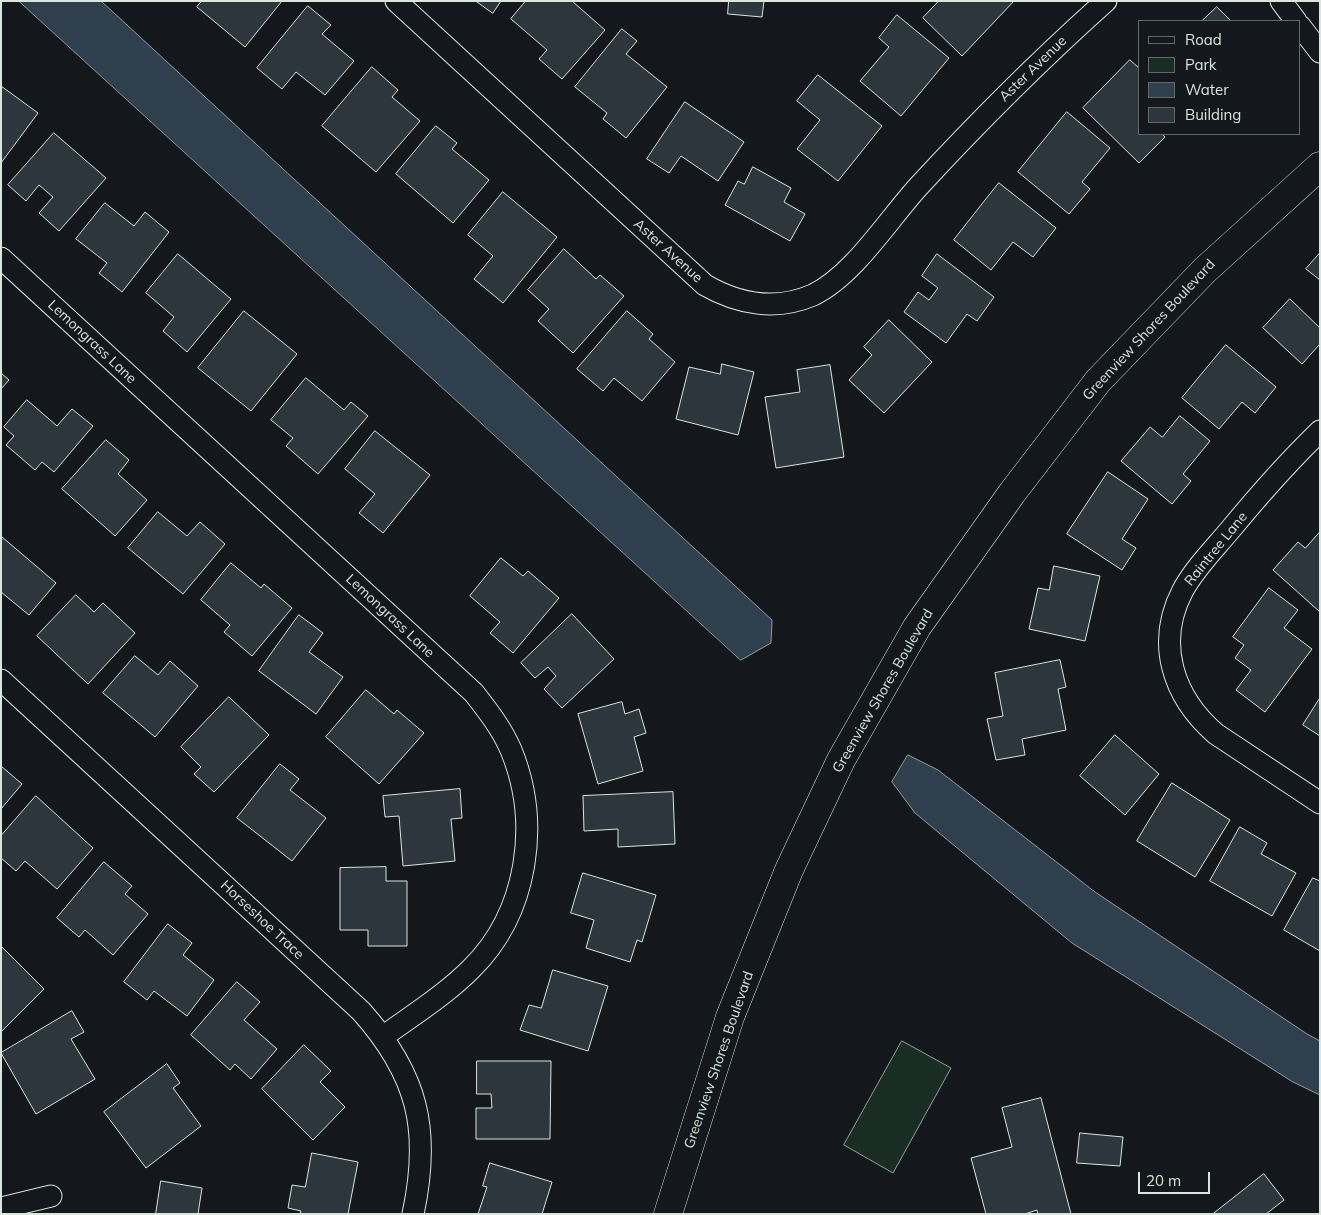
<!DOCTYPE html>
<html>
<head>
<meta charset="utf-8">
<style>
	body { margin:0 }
	#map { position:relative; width:1321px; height:1215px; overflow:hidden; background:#14181c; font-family:Mulish,sans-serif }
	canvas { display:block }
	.frame { position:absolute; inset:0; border:2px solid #d8e6dc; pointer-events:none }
	.legend { position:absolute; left:1138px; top:20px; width:162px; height:115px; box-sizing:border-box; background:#14181c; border:1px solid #626a69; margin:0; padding:6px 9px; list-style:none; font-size:15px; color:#d8e6dc }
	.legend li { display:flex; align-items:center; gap:10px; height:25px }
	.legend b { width:25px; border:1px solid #626a69 }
	.scale { position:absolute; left:1138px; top:1172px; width:72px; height:22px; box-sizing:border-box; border:2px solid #d8e6dc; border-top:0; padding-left:6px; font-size:15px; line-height:18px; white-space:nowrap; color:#d8e6dc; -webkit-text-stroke:4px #14181c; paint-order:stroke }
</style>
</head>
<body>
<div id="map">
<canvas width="1321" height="1215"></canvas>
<div class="frame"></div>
<ul class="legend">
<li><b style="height:6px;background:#14181c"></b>Road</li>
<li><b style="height:14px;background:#1a2d24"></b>Park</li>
<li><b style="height:14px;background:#2f3f4d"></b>Water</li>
<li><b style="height:14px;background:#2c363c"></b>Building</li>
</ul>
<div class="scale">20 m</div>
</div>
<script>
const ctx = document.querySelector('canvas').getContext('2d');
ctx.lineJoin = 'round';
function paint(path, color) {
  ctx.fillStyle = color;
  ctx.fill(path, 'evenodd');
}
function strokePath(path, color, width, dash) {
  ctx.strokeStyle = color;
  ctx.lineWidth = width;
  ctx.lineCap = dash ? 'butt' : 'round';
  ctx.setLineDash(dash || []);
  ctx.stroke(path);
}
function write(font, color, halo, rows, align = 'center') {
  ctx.font = font + ' Mulish,sans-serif';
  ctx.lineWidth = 4;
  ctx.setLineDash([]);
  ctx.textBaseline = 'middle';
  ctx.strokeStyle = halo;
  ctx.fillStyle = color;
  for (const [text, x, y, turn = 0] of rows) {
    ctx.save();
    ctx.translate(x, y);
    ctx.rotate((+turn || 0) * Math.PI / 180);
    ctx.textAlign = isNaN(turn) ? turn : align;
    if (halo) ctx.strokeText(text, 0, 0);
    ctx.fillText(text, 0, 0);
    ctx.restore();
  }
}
const green = new Path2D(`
	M902,1041L951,1068L893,1173L844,1145Z`);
const water = new Path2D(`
	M19,1H101L772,620L771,643L741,660Z
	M908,755L938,770L1095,892L1307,1034L1320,1041V1095L1293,1082L1072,943L915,813L892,782Z`);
const building = new Path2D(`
	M202,1H282L245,47L197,7Z
	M476,1H501L493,13Z
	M526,1H572L605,30L562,79L539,59L547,50L511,19Z
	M729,1H764L762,17L728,14Z
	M939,1H1014L962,56L923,18Z
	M308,6L331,25L322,34L354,61L325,95L296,72L282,89L257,68Z
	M1217,7L1231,21H1202Z
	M897,15L949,58L901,116L860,81L889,47L879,38Z
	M622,29L637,41L626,54L667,87L626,138L603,119L607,113L575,87Z
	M1130,60L1140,69V134H1162L1165,137L1139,163L1083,108Z
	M372,67L398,90L392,97L420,121L376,172L322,126Z
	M818,75L882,126L838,181L797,149L820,120L797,101Z
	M1,86L38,113L1,163Z
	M685,102L744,142L718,181L681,156L669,173L647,159Z
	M1067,112L1110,148L1082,182L1090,189L1069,214L1018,172Z
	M436,126L457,143L452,149L489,180L453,223L396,174Z
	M54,133L106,178L59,231L39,213L53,197L39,185L26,201L8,185Z
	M753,167L791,188L784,202L805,214L790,241L725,205L738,181L744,184Z
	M999,183L1056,228L1033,257L1013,242L991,270L954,240Z
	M503,192L557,237L503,303L474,279L493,256L468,235Z
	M105,203L134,226L145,212L169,232L122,292L99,273L107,263L76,239Z
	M564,249L596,279L600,275L624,296L573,353L538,321L549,309L528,290Z
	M1320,253V280L1306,269Z
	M178,254L231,299L187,352L163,331L174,317L146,293Z
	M937,254L994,297L977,321L967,314L946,343L904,312L918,292L929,300L938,288L922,276Z
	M1290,299L1320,328V344L1302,364L1263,328Z
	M244,311L297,354L251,411L198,368Z
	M627,311L653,334L649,339L675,362L642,401L614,378L603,391L577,369Z
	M889,320L932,362L884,413L849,380L872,355L864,347Z
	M1226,345L1276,387L1255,413L1242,402L1219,429L1182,398Z
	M722,364L754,372L738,435L676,419L689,367L720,374Z
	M830,365L844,457L776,468L765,397L800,392L797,370Z
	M1,373L9,380L1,389Z
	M306,378L344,410L351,402L368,416L318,474L286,446L293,438L271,420Z
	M27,400L57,426L72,409L93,426L54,472L42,462L35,470L6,445L14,436L4,427Z
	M1180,416L1210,441L1183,474L1191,481L1172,504L1121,461L1150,427L1162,437Z
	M375,431L430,475L383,533L359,513L375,494L345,469Z
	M106,440L129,460L118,474L147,500L115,536L62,489Z
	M1108,472L1148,499L1122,539L1136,548L1122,570L1067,534Z
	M158,512L187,536L200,522L225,544L183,594L128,548Z
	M1320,532V612L1273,570L1298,542L1305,548Z
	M2,537L56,583L29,615L1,592Z
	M501,558L523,576L528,571L559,598L513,653L490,633L500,622L470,596Z
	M231,563L261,588L264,584L292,608L252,656L224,632L230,625L201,600Z
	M1054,566L1100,576L1085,641L1029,629L1038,588L1049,590Z
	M1269,588L1298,610L1284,628L1312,649L1265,712L1236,690L1251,670L1235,658L1244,645L1233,637Z
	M76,595L94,612L103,603L135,633L88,684L37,636Z
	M572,614L614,659L562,708L544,689L556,676L548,667L535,678L521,663Z
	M299,615L323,633L309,652L343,677L316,714L259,671Z
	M135,656L158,675L170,661L198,686L155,737L103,693Z
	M1060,660L1066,687L1058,689L1066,730L1022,739L1025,755L996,760L987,719L1003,716L995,673Z
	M366,690L394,714L397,710L424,733L379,784L326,737Z
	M229,697L269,735L214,792L194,774L201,767L181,747Z
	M1320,698V736L1303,725Z
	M622,702L625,714L639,709L646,733L634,737L643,771L598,784L578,714Z
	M1115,735L1159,774L1125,815L1080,776Z
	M280,764L299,779L290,790L326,818L292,861L237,818Z
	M1,766L22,784L1,809Z
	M1172,783L1230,820L1195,877L1137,841Z
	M460,789L462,818L451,819L455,861L403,866L399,816L385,817L383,796Z
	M673,792L675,844L618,847V829L584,831L583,796Z
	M36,796L93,848L57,889L25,861L16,871L1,858V836Z
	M1240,827L1267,843L1261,854L1296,873L1272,916L1210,881Z
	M104,862L132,886L125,894L148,914L113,955L85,930L79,937L57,918Z
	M386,867V881H407V946H368V930H340V868Z
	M583,873L656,895L642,942L637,940L630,962L586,948L594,920L571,913Z
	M1313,878L1320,881V951L1284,930Z
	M168,924L192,943L183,955L214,980L187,1016L154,991L147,1000L124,982Z
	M1,946L44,989L1,1032Z
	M553,970L608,986L588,1051L520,1030L529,1005L541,1008Z
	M237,982L260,1002L244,1020L277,1049L251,1079L235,1064L230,1070L191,1035Z
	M72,1011L84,1032L71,1039L95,1079L36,1114L1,1053Z
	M304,1045L331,1071L320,1082L345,1107L313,1140L262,1089Z
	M477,1061H551L550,1139H476V1108H492L491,1094H477Z
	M167,1064L180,1083L173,1088L201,1126L146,1168L104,1112Z
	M1041,1098L1071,1214H1038L1037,1210L1025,1214H986L971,1158L1012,1147L1002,1108Z
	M1080,1133L1123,1137L1120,1166L1077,1163Z
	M312,1153L358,1162L348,1214H300L301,1211L288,1208L292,1185L305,1187Z
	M490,1163L552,1182L542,1214H478L487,1187L483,1186Z
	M1264,1174L1284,1200L1266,1214H1213Z
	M161,1181L202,1188L198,1214H156Z`);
const street = new Path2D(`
	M396,1L705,285C738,304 776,311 813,295C853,276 888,220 918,187C978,122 1040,60 1106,1
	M1281,1L1296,21
	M1300,26L1320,52
	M1,258L474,693C488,711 502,729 511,750C541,823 528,913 471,969C445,995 413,1015 384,1036
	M1320,431C1288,462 1258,496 1230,530C1214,549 1195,568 1183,590C1155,643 1173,697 1216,734L1320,803
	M1,680L361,1011C418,1075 431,1130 413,1214
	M1,1208L51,1196`);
const secondary = new Path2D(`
	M668,1214L730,1017L789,870L841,760L917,627L1012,493L1098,381L1205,270L1320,166`);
const streetNames = [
	["Aster Avenue",1033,69,-44],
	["Aster Avenue",668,251,42],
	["Greenview Shores Boulevard",1149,330,-47],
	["Lemongrass Lane",92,342,43],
	["Raintree Lane",1216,549,-51],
	["Lemongrass Lane",390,616,43],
	["Greenview Shores Boulevard",883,691,-60],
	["Horseshoe Trace",262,920,43],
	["Greenview Shores Boulevard",719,1060,-71]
];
paint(green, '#1a2d24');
strokePath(green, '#939e99', 1);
paint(water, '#2f3f4d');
strokePath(water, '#939e99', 1);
paint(building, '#2c363c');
strokePath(building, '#d8e6dc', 1);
strokePath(street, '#d8e6dc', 23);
strokePath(secondary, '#d8e6dc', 29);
strokePath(street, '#14181c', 21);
strokePath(secondary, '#14181c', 28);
write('14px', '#d8e6dc', '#14181c', streetNames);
</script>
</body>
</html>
